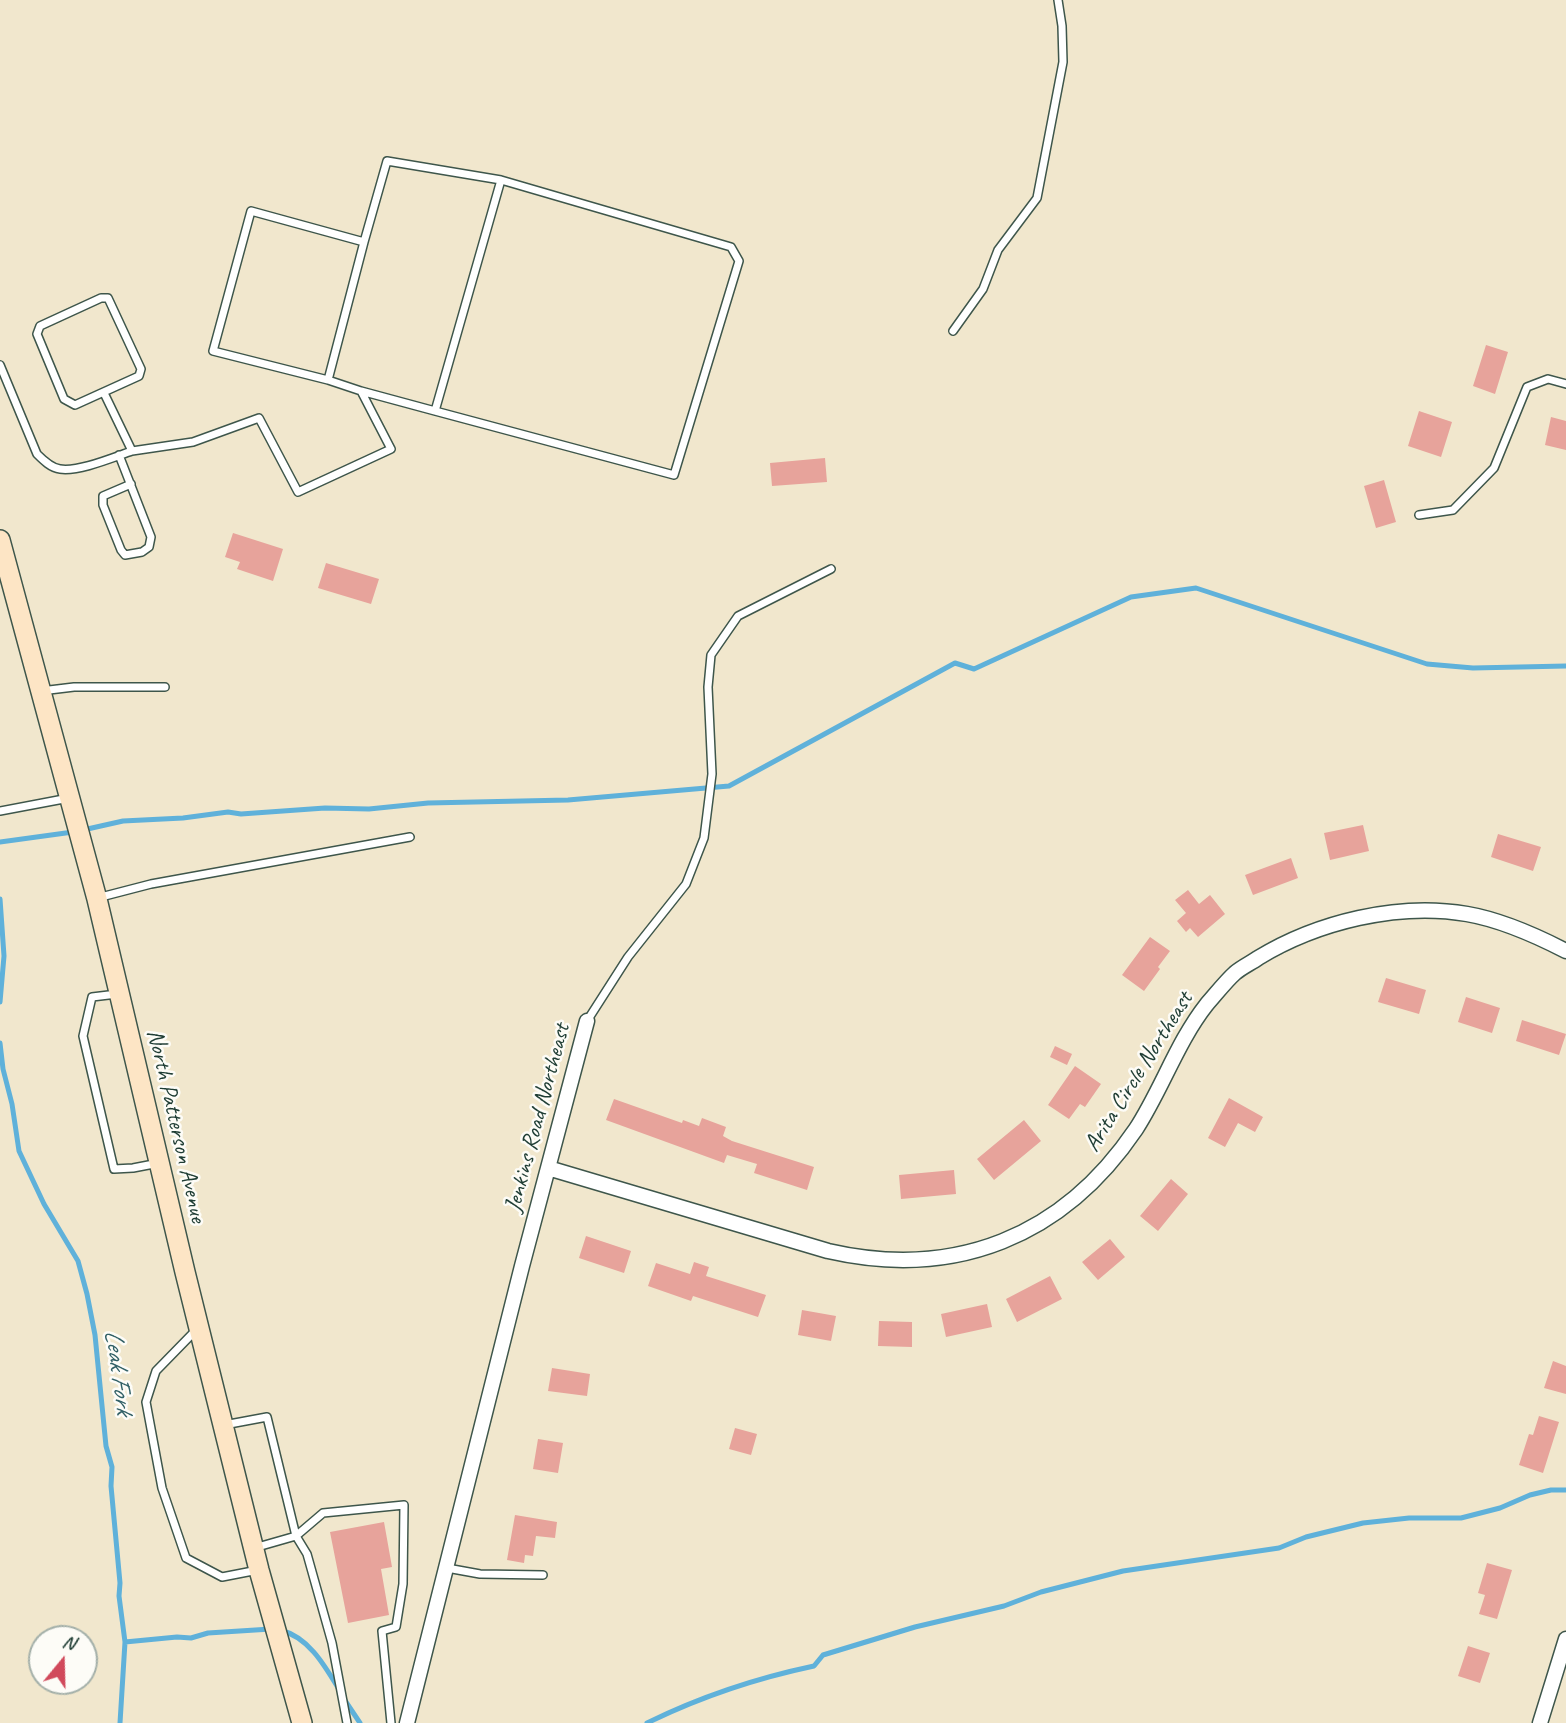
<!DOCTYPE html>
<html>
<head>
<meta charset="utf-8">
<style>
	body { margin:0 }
	#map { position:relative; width:1566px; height:1723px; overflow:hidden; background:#f1e7cd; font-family:Caveat,sans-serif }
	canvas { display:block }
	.north { position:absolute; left:28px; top:1625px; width:70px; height:70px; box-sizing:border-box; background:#fdfcf7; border:2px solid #a4b0a9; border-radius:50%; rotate:19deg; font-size:19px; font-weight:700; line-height:28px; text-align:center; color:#1f3d34 }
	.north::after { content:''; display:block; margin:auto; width:24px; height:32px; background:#d1495b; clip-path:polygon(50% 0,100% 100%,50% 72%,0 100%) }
</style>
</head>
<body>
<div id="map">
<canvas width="1566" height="1723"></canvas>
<div class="north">N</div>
</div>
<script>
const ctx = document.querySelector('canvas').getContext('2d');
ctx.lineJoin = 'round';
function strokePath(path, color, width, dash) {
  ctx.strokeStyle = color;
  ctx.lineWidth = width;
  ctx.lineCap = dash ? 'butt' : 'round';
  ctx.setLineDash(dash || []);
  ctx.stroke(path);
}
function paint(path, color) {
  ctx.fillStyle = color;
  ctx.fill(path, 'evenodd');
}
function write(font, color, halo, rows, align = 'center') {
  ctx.font = font + ' Caveat,sans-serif';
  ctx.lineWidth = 5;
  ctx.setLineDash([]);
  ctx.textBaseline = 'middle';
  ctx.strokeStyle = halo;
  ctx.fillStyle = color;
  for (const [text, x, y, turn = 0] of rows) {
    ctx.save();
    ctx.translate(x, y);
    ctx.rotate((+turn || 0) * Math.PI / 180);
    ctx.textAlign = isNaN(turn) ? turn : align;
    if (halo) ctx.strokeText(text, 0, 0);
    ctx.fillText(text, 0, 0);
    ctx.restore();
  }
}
const stream = new Path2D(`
	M83,830L123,821L183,818L228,812L241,814L325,808L369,809L428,803L568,800L729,786L955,663L974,669L1131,597L1196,588L1427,664L1473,668L1566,666
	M0,842L73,832
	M0,899L4,956L0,1002
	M0,1043L3,1069L12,1104L19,1151L44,1204L78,1261L87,1294L95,1335L106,1446L112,1467L111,1486L120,1583L119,1596L125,1642L120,1723
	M280,1630C309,1637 325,1666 340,1691
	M125,1642L177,1637L191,1638L208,1633L271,1629
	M344,1699L360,1723
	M647,1723C700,1697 757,1678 814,1666L823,1655L915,1627L1004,1606L1041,1592L1123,1571L1279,1548L1306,1537L1363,1523L1409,1518H1461L1500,1508L1530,1495L1551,1490H1566`);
const building = new Path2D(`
	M1486,345L1508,352L1495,394L1473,386Z
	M1419,411L1452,422L1441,457L1408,446Z
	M1551,417L1566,421V450L1545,445Z
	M825,458L827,482L772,486L770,463Z
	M1384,480L1396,522L1376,528L1364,486Z
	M233,533L283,549L273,581L237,569L240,562L225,557Z
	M326,563L379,579L371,604L318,588Z
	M1363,825L1369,851L1330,860L1324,833Z
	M1498,834L1541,847L1533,871L1491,857Z
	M1291,858L1298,878L1253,895L1245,875Z
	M1188,890L1199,904L1210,895L1225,914L1198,937L1190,928L1186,932L1177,921L1186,913L1175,900Z
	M1150,937L1170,951L1158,967L1160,969L1144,991L1122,975Z
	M1386,978L1426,990L1419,1014L1378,1002Z
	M1466,997L1500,1008L1492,1033L1458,1022Z
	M1522,1020L1566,1034L1559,1055L1516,1041Z
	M1055,1046L1072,1054L1067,1065L1050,1057Z
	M1075,1066L1101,1084L1085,1107L1080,1104L1069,1119L1048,1105Z
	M1229,1098L1263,1117L1255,1132L1238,1123L1225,1147L1208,1138Z
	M614,1099L682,1123L683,1120L699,1126L702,1118L726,1127L723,1136L732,1141L814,1167L807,1190L754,1173L757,1164L727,1155L724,1163L606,1120Z
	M1024,1120L1041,1141L994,1180L977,1159Z
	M954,1170L956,1194L901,1199L899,1175Z
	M1171,1179L1188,1194L1158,1231L1140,1216Z
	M586,1236L631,1251L624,1273L579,1258Z
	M1110,1239L1125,1257L1098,1280L1082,1262Z
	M694,1262L709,1267L706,1276L766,1295L758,1317L693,1296L691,1301L648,1286L656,1263L690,1274Z
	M1050,1276L1062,1299L1017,1322L1006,1299Z
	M987,1304L992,1327L946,1337L941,1314Z
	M802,1310L836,1316L831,1341L798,1335Z
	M879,1321L912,1322V1347L878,1346Z
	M1553,1361L1566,1366V1394L1544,1388Z
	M552,1368L590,1374L587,1396L548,1391Z
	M1539,1416L1559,1422L1543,1473L1519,1465L1529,1434L1533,1435Z
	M735,1428L757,1434L751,1455L729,1449Z
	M538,1439L563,1443L558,1473L533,1469Z
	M515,1515L557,1522L555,1538L536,1536L533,1556L525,1555L524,1563L507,1560Z
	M384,1522L392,1567L381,1569L389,1615L348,1623L330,1532Z
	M1487,1563L1512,1570L1497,1619L1479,1614L1485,1595L1478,1593Z
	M1468,1646L1490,1653L1480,1683L1458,1676Z`);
const lane = new Path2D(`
	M101,298H108L141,369L139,376L75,405L64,399L37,334L40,326Z
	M953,331L983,289L998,250L1037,198L1063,62L1062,26L1058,0
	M0,365L37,454C43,460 51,468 60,469C79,472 114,457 132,451L104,393
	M361,391L435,411L501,180L387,161L364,242
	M435,411L674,475L739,261L731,247L501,180
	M132,451L193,442L259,418L298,492L391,449L361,391L328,380L364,242L251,211L213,351L328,380
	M119,455L151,537L149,547L142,552L125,555L121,550L103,505V496L131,484
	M1419,515L1453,510L1494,468L1527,387L1548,379L1566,384
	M41,691L74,687H165
	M0,811L69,798
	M97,898L151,884L410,837
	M117,994L92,997L83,1036L114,1169L133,1168L159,1163
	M587,1021L628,957L686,884L704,838L712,774L708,687L711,655L738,616L831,569
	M197,1329L156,1371L146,1402L162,1488L186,1558L222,1577L258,1570
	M224,1425L267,1417L296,1536L307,1554L332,1643L347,1723
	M254,1548L296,1536L323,1513L404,1505L403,1584L396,1627L382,1631L391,1723
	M447,1568L480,1574L543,1575`);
const street = new Path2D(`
	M548,1168L828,1251C955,1280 1063,1237 1136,1129C1162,1089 1177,1042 1207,1004C1216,994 1225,982 1235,973C1242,967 1251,963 1258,958C1317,922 1398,902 1467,914C1502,920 1535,935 1566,951
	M407,1723L522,1266L587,1021
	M1540,1723L1566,1639`);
const secondary = new Path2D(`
	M0,540L97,899L185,1272L259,1570L302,1723`);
const streetNames = [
	["Arita Circle Northeast",1139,1072,-58],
	["Jenkins Road Northeast",538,1118,-75],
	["North Patterson Avenue",176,1126,77]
];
const waterNames = [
	["Leak Fork",118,1372,82]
];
strokePath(stream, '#5fb1da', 5);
paint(building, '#e7a39b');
strokePath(lane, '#3e564b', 10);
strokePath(street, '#3e564b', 17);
strokePath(secondary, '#3e564b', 22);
strokePath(lane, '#fff', 7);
strokePath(street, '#fff', 14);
strokePath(secondary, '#fde5c5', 19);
write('24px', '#1f3d34', '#fdfcf7', streetNames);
write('italic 26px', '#326066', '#fdfcf7', waterNames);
</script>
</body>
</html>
